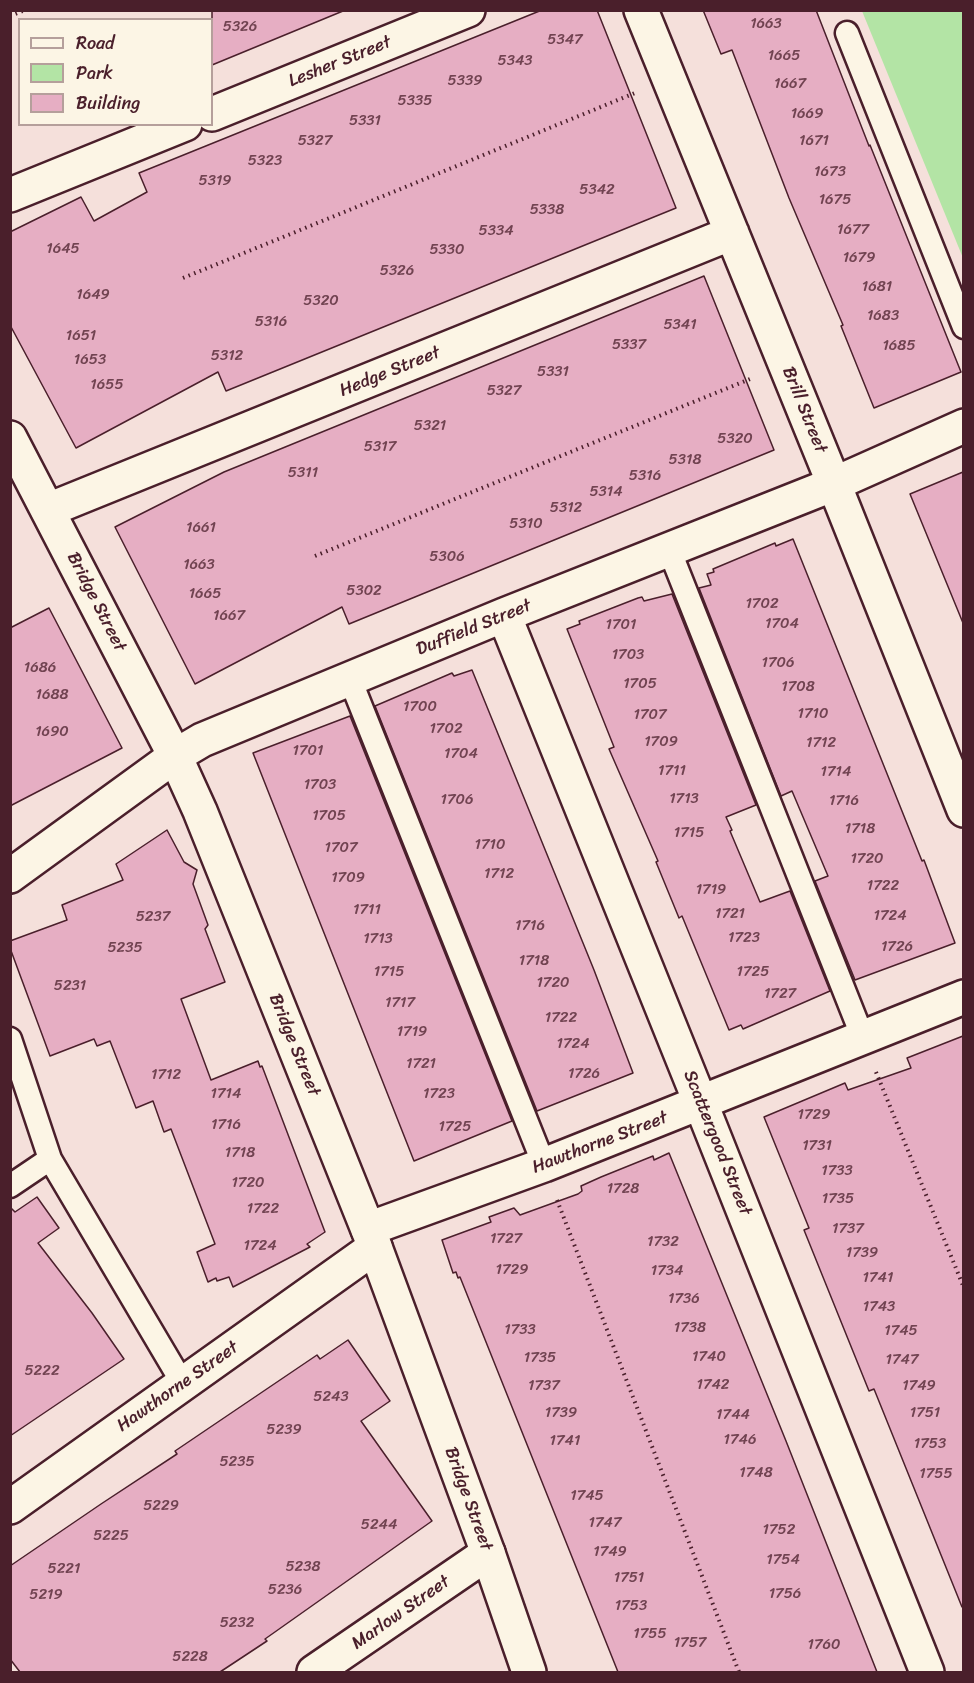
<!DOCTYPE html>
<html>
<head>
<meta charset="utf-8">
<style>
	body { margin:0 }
	#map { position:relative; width:974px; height:1683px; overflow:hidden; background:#f5e0db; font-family:Sriracha,sans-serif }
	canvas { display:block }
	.frame { position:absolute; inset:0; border:12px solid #4a1f2b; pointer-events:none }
	.legend { position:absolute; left:18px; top:18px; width:195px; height:108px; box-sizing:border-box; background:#fcf5e5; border:2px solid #b59f9b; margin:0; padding:8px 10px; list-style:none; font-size:18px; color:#4a1f2b }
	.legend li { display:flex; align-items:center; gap:12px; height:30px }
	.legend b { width:30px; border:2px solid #b59f9b }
</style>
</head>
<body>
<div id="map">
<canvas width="974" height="1683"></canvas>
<div class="frame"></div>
<ul class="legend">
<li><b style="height:8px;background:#fcf5e5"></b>Road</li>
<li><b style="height:16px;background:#b3e4a5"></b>Park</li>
<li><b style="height:16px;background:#e6aec3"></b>Building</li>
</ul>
</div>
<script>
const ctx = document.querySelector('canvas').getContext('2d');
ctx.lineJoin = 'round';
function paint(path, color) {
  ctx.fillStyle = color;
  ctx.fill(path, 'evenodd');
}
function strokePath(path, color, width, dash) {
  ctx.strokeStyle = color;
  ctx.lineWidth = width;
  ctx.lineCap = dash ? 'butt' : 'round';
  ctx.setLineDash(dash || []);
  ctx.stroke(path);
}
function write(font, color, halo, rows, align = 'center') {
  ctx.font = font + ' Sriracha,sans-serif';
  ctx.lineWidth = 4.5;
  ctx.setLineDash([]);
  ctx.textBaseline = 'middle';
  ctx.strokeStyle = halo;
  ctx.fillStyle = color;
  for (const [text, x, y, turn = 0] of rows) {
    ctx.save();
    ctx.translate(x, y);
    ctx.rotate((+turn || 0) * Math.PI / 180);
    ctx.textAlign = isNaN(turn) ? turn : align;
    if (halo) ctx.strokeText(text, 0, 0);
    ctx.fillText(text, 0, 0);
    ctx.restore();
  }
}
const green = new Path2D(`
	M862,11H963V258Z`);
const building = new Path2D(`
	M212,10H342L343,11L212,65Z
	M542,10H597L676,208L226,391L218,372L76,448L10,325V232L81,197L94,221L147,192L139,173Z
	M703,10H816L869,146L870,145L961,372L874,408L841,326L843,325L789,198L732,50L721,54Z
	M704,276L774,450L349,624L342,607L195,684L115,527L224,472Z
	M963,472V623L910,494Z
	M793,539L922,861L924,860L955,943L855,980L815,881L828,876L792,791L781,796L699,588L711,585L707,574L714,572L713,569L775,543L776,546Z
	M672,594L756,805L726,817L732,830L730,831L760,902L790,891L830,991L743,1029L741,1025L729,1030L682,916L679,918L656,862L658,861L609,749L614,747L567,629L580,624L579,621L638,598L642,597L644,601Z
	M49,608L122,748L10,806V628Z
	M472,670L594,970L633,1073L537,1111L375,706L452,673L454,676Z
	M350,716L512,1121L414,1161L253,753Z
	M167,830L184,862L197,870L193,884L208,925L205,929L225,982L181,999L211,1080L258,1061L260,1067L262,1066L325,1232L307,1244L310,1247L233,1287L229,1277L217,1281L216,1278L208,1282L197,1252L215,1244L171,1129L164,1132L153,1101L136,1108L110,1041L97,1046L94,1039L50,1056L10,948V941L67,920L62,905L123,880L116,864Z
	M963,1036V1607H962L874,1389L869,1391L804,1230L809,1228L764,1117L845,1083L848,1090L911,1068L907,1058Z
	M669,1153L786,1441L877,1672H618L460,1277L458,1278L456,1272L453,1273L442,1240L491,1222L489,1217L514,1208L520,1215L578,1194L582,1191L581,1186L601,1177L653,1156L654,1160Z
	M37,1197L59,1228L38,1243L92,1313L124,1359L10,1436V1207L15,1212Z
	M348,1340L390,1401L361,1421L432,1521L265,1639L267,1641L220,1672H20L10,1659V1566L101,1504L177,1454L175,1451L317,1355L320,1359Z`);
const path = new Path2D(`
	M10,16L25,10
	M183,278L635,93
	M315,556L750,379
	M876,1072L964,1288
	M557,1200L739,1672`);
const service = new Path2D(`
	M847,33L964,327
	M669,549L863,1038
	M350,679L544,1165
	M10,1039L50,1159L10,1186
	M50,1159L183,1384`);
const minor = new Path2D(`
	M641,10L834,484L964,810
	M212,114L468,10
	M10,195L185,124
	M48,510L732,233
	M504,615L701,1104L927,1672
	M10,876L175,756L202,740L504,615L834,484L964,426
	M368,1229L544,1165L964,997
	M10,1507L375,1247
	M314,1672L488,1553`);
const secondary = new Path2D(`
	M10,438L175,756L200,811L375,1247L488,1553L529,1672`);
const numberNames = [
	["1663",766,24],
	["5326",240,27],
	["5347",565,40],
	["1665",784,56],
	["5343",515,61],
	["5339",465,81],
	["1667",790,84],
	["5335",415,101],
	["1669",807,114],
	["5331",365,121],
	["5327",315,141],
	["1671",814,141],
	["5323",265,161],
	["1673",830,172],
	["5319",215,181],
	["5342",597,190],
	["1675",835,200],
	["5338",547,210],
	["1677",853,230],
	["5334",496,231],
	["1645",63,249],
	["5330",447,250],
	["1679",859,258],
	["5326",397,271],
	["1681",877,287],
	["1649",93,295],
	["5320",321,301],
	["1683",883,316],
	["5316",271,322],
	["5341",680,325],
	["1651",81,336],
	["5337",629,345],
	["1685",899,346],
	["5312",227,356],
	["1653",90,360],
	["5331",553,372],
	["1655",107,385],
	["5327",504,391],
	["5321",430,426],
	["5320",735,439],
	["5317",380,447],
	["5318",685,460],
	["5311",303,473],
	["5316",645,476],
	["5314",606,492],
	["5312",566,508],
	["5310",526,524],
	["1661",201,528],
	["5306",447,557],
	["1663",199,565],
	["5302",364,591],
	["1665",205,594],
	["1702",762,604],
	["1667",229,616],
	["1704",782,624],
	["1701",621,625],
	["1703",628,655],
	["1706",778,663],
	["1686",40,668],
	["1705",640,684],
	["1708",798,687],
	["1688",52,695],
	["1700",420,707],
	["1710",813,714],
	["1707",650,715],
	["1702",446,729],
	["1690",52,732],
	["1709",661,742],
	["1712",821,743],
	["1701",308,751],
	["1704",461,754],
	["1711",672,771],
	["1714",836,772],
	["1703",320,785],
	["1713",684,799],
	["1706",457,800],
	["1716",844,801],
	["1705",329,816],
	["1718",860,829],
	["1715",689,833],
	["1710",490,845],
	["1707",341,848],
	["1720",867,859],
	["1712",499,874],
	["1709",348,878],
	["1722",883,886],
	["1719",711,890],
	["1711",367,910],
	["1721",730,914],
	["1724",890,916],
	["5237",153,917],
	["1716",530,926],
	["1723",744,938],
	["1713",378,939],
	["1726",897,947],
	["5235",125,948],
	["1718",534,961],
	["1715",389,972],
	["1725",753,972],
	["1720",553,983],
	["5231",70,986],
	["1727",780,994],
	["1717",400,1003],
	["1722",561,1018],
	["1719",412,1032],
	["1724",573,1044],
	["1721",421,1064],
	["1726",584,1074],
	["1712",166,1075],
	["1714",226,1094],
	["1723",439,1094],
	["1729",814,1115],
	["1716",226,1125],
	["1725",455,1127],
	["1731",817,1146],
	["1718",240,1153],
	["1733",837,1171],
	["1720",248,1183],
	["1728",623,1189],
	["1735",838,1199],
	["1722",263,1209],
	["1737",848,1229],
	["1727",506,1239],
	["1732",663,1242],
	["1724",260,1246],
	["1739",862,1253],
	["1729",512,1270],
	["1734",667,1271],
	["1741",878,1278],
	["1736",684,1299],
	["1743",879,1307],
	["1738",690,1328],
	["1733",520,1330],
	["1745",901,1331],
	["1740",709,1357],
	["1735",540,1358],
	["1747",902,1360],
	["5222",42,1371],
	["1742",713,1385],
	["1737",544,1386],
	["1749",919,1386],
	["5243",331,1397],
	["1739",561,1413],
	["1751",925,1413],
	["1744",733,1415],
	["5239",284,1430],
	["1746",740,1440],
	["1741",565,1441],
	["1753",930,1444],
	["5235",237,1462],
	["1748",756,1473],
	["1755",936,1474],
	["1745",587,1496],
	["5229",161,1506],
	["1747",605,1523],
	["5244",379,1525],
	["1752",779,1530],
	["5225",111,1536],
	["1749",610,1552],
	["1754",783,1560],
	["5238",303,1567],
	["5221",64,1569],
	["1751",629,1578],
	["5236",285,1590],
	["1756",785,1594],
	["5219",46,1595],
	["1753",631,1606],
	["5232",237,1623],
	["1755",650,1634],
	["1757",690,1643],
	["1760",824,1645],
	["5228",190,1657]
];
const streetNames = [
	["Lesher Street",340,62,-22],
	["Hedge Street",390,372,-22],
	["Brill Street",804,410,68],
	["Bridge Street",96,602,63],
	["Duffield Street",474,628,-22],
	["Bridge Street",294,1045,68],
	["Hawthorne Street",600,1143,-21],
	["Scattergood Street",717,1143,68],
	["Hawthorne Street",178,1387,-35],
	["Bridge Street",468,1499,70],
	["Marlow Street",401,1613,-35]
];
paint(green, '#b3e4a5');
paint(building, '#e6aec3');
strokePath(building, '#4a1f2b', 1.5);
strokePath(service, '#4a1f2b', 27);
strokePath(minor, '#4a1f2b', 38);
strokePath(secondary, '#4a1f2b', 38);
strokePath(path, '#4a1f2b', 4, [1.5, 4.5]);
strokePath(service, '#fcf5e5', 22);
strokePath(minor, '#fcf5e5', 33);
strokePath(secondary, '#fcf5e5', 33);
write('15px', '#714351', null, numberNames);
write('18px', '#4a1f2b', '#fcf5e5', streetNames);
</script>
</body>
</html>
